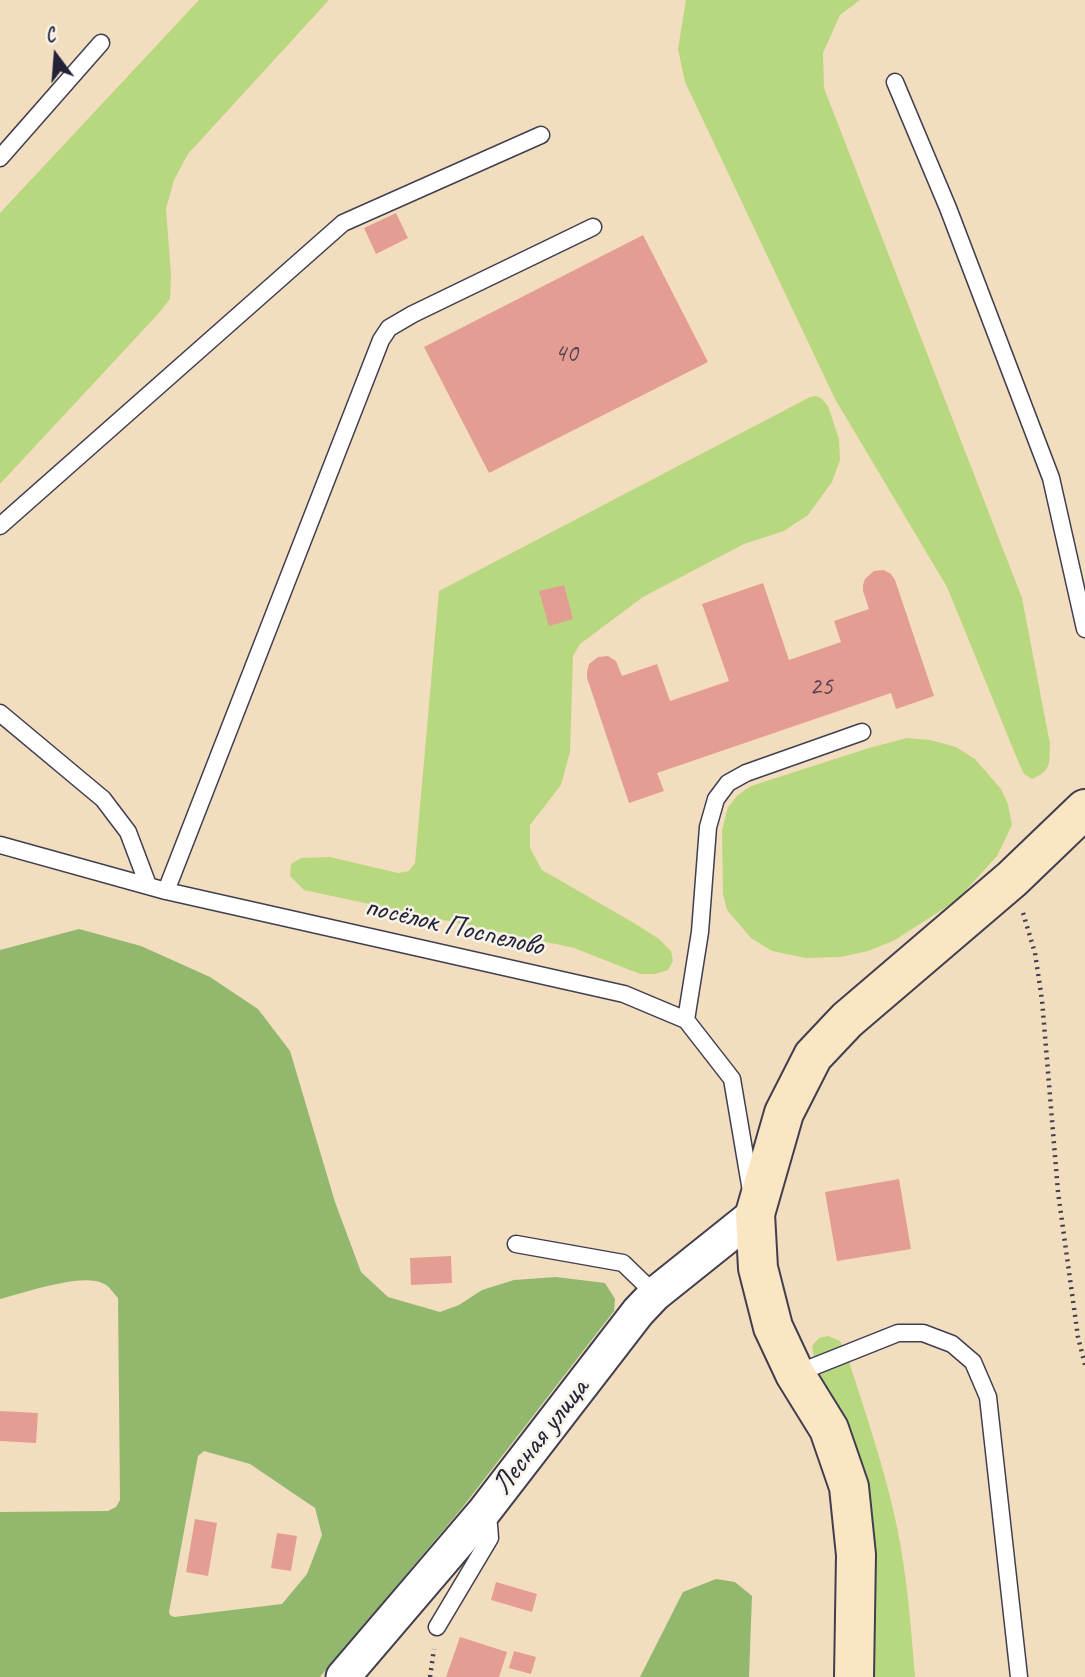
<!DOCTYPE html>
<html>
<head>
<meta charset="utf-8">
<style>
	body { margin:0 }
	#map { position:relative; width:1085px; height:1677px; overflow:hidden; background:#f2debf; font-family:Caveat,sans-serif }
	canvas { display:block }
	.north { position:absolute; left:21px; top:21px; width:70px; height:70px; -webkit-text-stroke:5px #f7f3e8; paint-order:stroke; rotate:344deg; font-size:19px; font-weight:700; line-height:28px; text-align:center; color:#22223b }
	.north::after { content:''; display:block; margin:auto; width:24px; height:32px; background:#22223b; clip-path:polygon(50% 0,100% 100%,50% 72%,0 100%) }
</style>
</head>
<body>
<div id="map">
<canvas width="1085" height="1677"></canvas>
<div class="north">С</div>
</div>
<script>
const ctx = document.querySelector('canvas').getContext('2d');
ctx.lineJoin = 'round';
function paint(path, color) {
  ctx.fillStyle = color;
  ctx.fill(path, 'evenodd');
}
function strokePath(path, color, width, dash) {
  ctx.strokeStyle = color;
  ctx.lineWidth = width;
  ctx.lineCap = dash ? 'butt' : 'round';
  ctx.setLineDash(dash || []);
  ctx.stroke(path);
}
function write(font, color, halo, rows, align = 'center') {
  ctx.font = font + ' Caveat,sans-serif';
  ctx.lineWidth = 5;
  ctx.setLineDash([]);
  ctx.textBaseline = 'middle';
  ctx.strokeStyle = halo;
  ctx.fillStyle = color;
  for (const [text, x, y, turn = 0] of rows) {
    ctx.save();
    ctx.translate(x, y);
    ctx.rotate((+turn || 0) * Math.PI / 180);
    ctx.textAlign = isNaN(turn) ? turn : align;
    if (halo) ctx.strokeText(text, 0, 0);
    ctx.fillText(text, 0, 0);
    ctx.restore();
  }
}
const green = new Path2D(`
	M199,0H329L188,154L174,180L166,209L171,275L170,299L158,314L0,484V213Z
	M686,0H860L840,15L823,53L824,88L1022,598L1050,744C1049,764 1052,770 1032,779L1024,774L1018,761L947,587L835,399L685,82L678,49Z
	M816,396L821,398L828,406L839,439L840,460L832,482L808,515L784,531L744,544L643,597L580,644L573,656L570,752L561,785L530,825V848L542,870L634,923L659,939L671,951L673,961L668,970L655,974H640L574,948L304,890L290,876L291,864L301,858L330,857L398,873L409,871L415,863L439,591L810,397Z
	M907,738L930,740L956,747L975,759L1001,789L1008,804L1012,825L997,856L957,900L895,940L868,951L841,957L806,958L772,951L751,938L727,910L723,894L722,830L728,807L738,795L751,786L869,748Z
	M828,1336L840,1341L847,1355C865,1412 885,1469 897,1527C907,1576 911,1626 915,1677H867L846,1449L814,1358L812,1346L819,1338Z`);
const forest = new Path2D(`
	M79,929L141,946L210,977L258,1009L290,1051L335,1202L361,1272L388,1297L440,1312L459,1305L482,1290L514,1280L556,1277L605,1283L615,1299L614,1311L462,1508L320,1677H0V1512L108,1511L116,1507L120,1500L118,1298C113,1293 109,1285 102,1283C81,1273 24,1293 0,1299V950ZM204,1451L250,1464L315,1508L322,1535L307,1574L282,1604L174,1617L170,1615L169,1612L198,1456Z
	M716,1579L735,1582L752,1596L749,1677H640L683,1592Z`);
const building = new Path2D(`
	M396,213L408,238L376,254L364,228Z
	M643,235L708,362L489,473L424,347Z
	M884,570L891,574L895,580L934,696L896,709L891,693L657,773L664,791L629,803L587,678V672L589,664L598,657L608,656L616,661L622,676L657,664L670,701L729,681L702,604L763,583L789,660L841,642L834,621L869,609L863,591V585L865,579L874,571Z
	M564,585L573,619L549,626L539,591Z
	M899,1179L911,1249L837,1261L825,1192Z
	M451,1256L452,1283L411,1285L410,1258Z
	M0,1411L38,1413L36,1443L0,1441Z
	M195,1519L217,1523L208,1576L186,1572Z
	M277,1533L297,1536L291,1571L271,1568Z
	M496,1582L537,1594L532,1612L491,1600Z
	M460,1637L507,1652L499,1677H446Z
	M514,1651L536,1657L531,1674L509,1668Z`);
const path = new Path2D(`
	M1023,913L1035,953L1042,1000L1058,1192L1078,1337L1085,1365
	M430,1677L434,1649`);
const service = new Path2D(`
	M895,82L948,208L1051,478L1085,629
	M0,158L101,43
	M0,526L343,223L541,135
	M0,713L103,799L128,832L148,885
	M0,845L166,891L624,994L686,1020L732,1079L751,1191
	M166,891L381,340L389,328L413,314L593,227
	M686,1020L700,932L708,827L716,799L728,783L746,773L862,732
	M516,1244L623,1263L655,1294
	M795,1374L898,1333H923L952,1344L973,1362L988,1397L1019,1677
	M437,1627L490,1538L489,1525L483,1513`);
const minor = new Path2D(`
	M343,1677L483,1513L638,1312L655,1294L755,1214`);
const secondary = new Path2D(`
	M854,1677L856,1555L849,1487L829,1429L795,1374L773,1327L758,1268L755,1214L784,1113L813,1056L847,1020L1012,879L1085,809`);
const numberNames = [
	["40",566,354],
	["25",821,687]
];
const streetNames = [
	["посёлок Поспелово",454,927,13],
	["Лесная улица",541,1437,-52]
];
paint(green, '#b8d87f');
paint(forest, '#92b86e');
paint(building, '#e49d93');
strokePath(service, '#413e4f', 19);
strokePath(minor, '#413e4f', 37);
strokePath(secondary, '#413e4f', 42);
strokePath(path, '#413e4f', 4.5, [2, 5]);
strokePath(service, '#fff', 16);
strokePath(minor, '#fff', 33);
strokePath(secondary, '#fbe6c4', 38);
write('26px', '#524151', null, numberNames);
write('30px', '#22223b', '#f7f3e8', streetNames);
</script>
</body>
</html>
